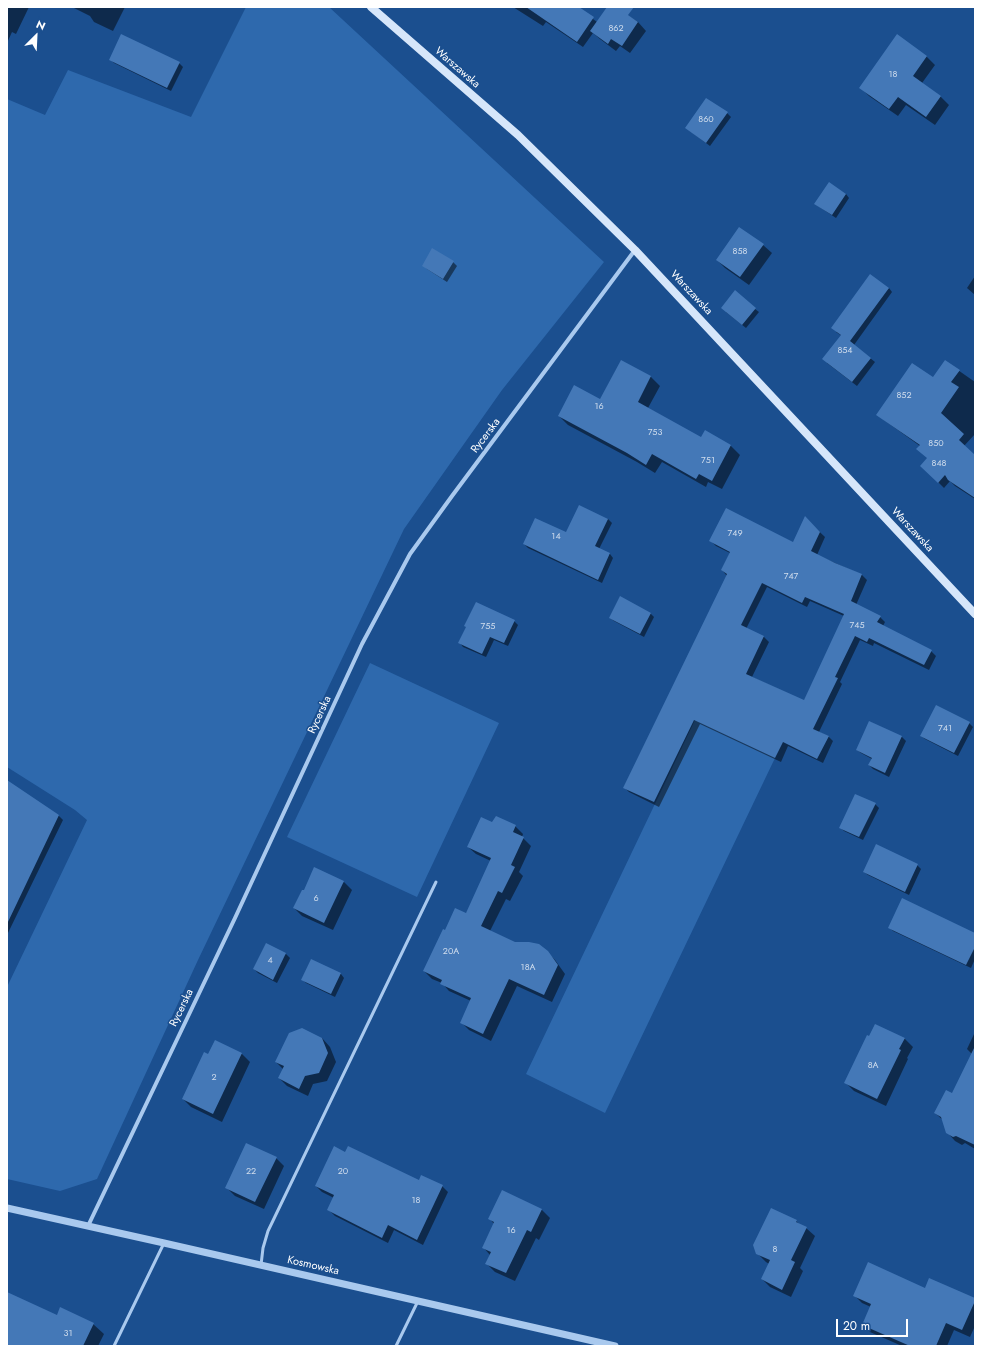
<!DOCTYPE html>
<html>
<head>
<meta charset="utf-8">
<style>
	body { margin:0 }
	#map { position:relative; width:982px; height:1353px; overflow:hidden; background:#1b4f8f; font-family:Jost,sans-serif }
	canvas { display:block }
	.frame { position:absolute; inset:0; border:8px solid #fff; pointer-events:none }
	.north { position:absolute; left:16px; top:16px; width:40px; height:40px; -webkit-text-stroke:3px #1b4f8f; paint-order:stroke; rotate:24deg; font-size:11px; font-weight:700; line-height:16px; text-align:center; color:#fff }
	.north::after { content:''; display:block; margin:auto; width:14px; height:18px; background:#fff; clip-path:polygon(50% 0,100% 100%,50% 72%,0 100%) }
	.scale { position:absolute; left:836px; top:1319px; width:72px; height:18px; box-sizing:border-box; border:2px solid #fff; border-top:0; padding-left:5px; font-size:12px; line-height:14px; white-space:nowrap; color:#fff; -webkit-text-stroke:3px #1b4f8f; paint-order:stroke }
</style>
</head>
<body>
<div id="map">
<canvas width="982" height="1353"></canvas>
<div class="frame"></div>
<div class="north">N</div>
<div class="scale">20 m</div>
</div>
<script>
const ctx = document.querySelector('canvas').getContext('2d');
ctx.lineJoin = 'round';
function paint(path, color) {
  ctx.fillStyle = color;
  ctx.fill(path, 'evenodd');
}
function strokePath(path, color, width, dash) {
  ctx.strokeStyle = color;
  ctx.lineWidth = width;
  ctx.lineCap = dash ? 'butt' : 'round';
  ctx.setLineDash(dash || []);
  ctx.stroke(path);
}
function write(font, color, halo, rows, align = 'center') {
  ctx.font = font + ' Jost,sans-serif';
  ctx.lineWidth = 3;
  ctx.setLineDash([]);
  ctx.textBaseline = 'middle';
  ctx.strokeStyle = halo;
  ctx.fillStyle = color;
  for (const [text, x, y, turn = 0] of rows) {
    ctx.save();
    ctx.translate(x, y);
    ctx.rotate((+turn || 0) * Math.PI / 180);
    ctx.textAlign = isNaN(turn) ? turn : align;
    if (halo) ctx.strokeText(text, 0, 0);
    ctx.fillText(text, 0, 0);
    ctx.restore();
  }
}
const green = new Path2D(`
	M246,7H329L604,262L502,390L404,529L198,960L97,1179L60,1191L7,1179V987L87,820L75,810L7,767V99L45,115L68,70L191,117Z
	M370,663L499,723L417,897L287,837Z
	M695,720L775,758L605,1113L526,1074Z`);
const shadow = new Path2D(`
	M7,7H29L16,34L12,32L7,43Z
	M72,7H125L113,31L94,22L90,16Z
	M513,7H577L597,22L608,7H615L638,22L646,31L630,53L620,46L616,51L600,39L593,33L583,47L546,22L543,26Z
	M926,56L935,65L922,83L940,96L949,105L935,125L906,105L898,116L869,96L861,88Z
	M110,59L179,63L183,67L171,91L114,63Z
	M727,113L731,117L710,146L686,128Z
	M846,194L849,198L836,218L815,204Z
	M763,245L772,253L749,285L725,268L717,260Z
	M453,262L457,266L447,282L427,269L423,265Z
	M975,276V295L967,288Z
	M889,288L892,292L854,345L875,362L857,386L827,363L842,336L836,332Z
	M755,309L759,312L746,328L726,312Z
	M621,361L651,377L660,386L648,408L701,438L730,445L740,455L722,489L708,482L706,487L662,462L655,473L637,462L568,425L559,416L600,400Z
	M945,361L975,382V434L964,446L975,457V499L955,486L950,481L944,488L922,466L928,459L920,446L884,420L878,415L933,379Z
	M805,518L825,537L817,555L862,575L867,580L856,605L880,617L885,622L883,626L931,651L936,656L929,670L874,643L873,646L860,640L840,682L842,684L819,732L828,736L833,741L823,763L788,746L781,762L700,724L659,807L629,792L624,787L727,576L722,570L730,553L716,546L711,541L793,544ZM767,587L807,607L810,601L844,616L804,701L752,677L769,642L764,637L746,629Z
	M608,519L612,523L599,549L610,554L613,558L602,583L528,548L524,544L567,534Z
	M650,613L654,617L644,637L614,621L610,618Z
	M514,621L518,625L508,646L494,640L486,657L463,647L460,643Z
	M870,722L902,737L906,741L889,777L873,769L869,765L872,759L861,753L857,750Z
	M969,723L973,727L958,756L925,739L921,736Z
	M7,781L59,816L63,820L7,935Z
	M875,804L879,808L863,840L844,831L840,827Z
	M493,823L515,826L523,834L522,837L531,846L519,872L523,876L510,901L506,899L490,931L515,943L547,952L555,960L565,974L552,1002L517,986L491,1041L469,1030L461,1022L471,1001L449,991L442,983L432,979L424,971L445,931L466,914L491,861L476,854L468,847Z
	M917,865L921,869L909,895L868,875L864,872Z
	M344,882L352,890L333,930L302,916L294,908Z
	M889,927L975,934V959L971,968L893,931Z
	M286,954L290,958L277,983L258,973L254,969Z
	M311,960L341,974L344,978L335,997L306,983L302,979Z
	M975,1032V1149L965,1143L962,1145L955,1141L947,1132L944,1121L935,1113L952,1095L972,1054L967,1049Z
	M322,1038L330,1047L336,1062L327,1081L313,1084L308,1096L287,1086L279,1078L283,1069L276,1062Z
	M904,1038L913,1047L907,1058L908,1059L886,1106L854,1091L846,1083Z
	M242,1054L250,1062L222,1122L191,1107L183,1099L209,1056Z
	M346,1153L419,1181L442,1186L448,1192L423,1245L394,1230L388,1243L335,1216L329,1210L334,1198L322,1192L316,1186Z
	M276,1158L284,1166L264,1209L235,1196L226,1187Z
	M542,1210L550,1218L539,1240L536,1238L515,1281L495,1272L486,1263L490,1255L483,1247L494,1224L490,1219Z
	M796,1221L800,1225L806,1228L815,1236L800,1268L803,1271L791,1297L770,1287L762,1279L769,1264L766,1262L757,1253Z
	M926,1289L975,1299V1326L970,1337L954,1330L947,1346H902L870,1332L863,1324L871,1307L862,1303L854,1295Z
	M7,1293L57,1316L93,1324L104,1334L98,1346H7Z`);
const building = new Path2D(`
	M526,7H579L594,17L577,42Z
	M607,7H634L628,15L638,22L622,46L611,39L608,44L590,31Z
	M121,34L180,62L167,88L109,60Z
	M897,34L927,56L913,76L941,96L926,117L898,97L889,109L859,88Z
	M706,98L728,112L706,143L685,128Z
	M829,182L846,194L832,215L814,204Z
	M739,227L764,244L740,277L716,260Z
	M432,248L454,261L443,279L422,266Z
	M870,274L889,288L850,341L871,358L852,382L822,359L841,335L831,328Z
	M735,290L756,308L742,325L721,308Z
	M621,360L651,376L638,402L701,437L705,430L731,445L712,481L699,474L696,479L652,454L646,465L627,453L558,416L574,385L600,399Z
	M945,360L960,370L951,382L959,387L941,413L964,434L959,440L975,455V498L948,480L945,475L938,483L920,466L927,458L916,449L920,445L876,415L912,363L933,377Z
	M579,505L608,519L595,546L610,553L598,580L523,544L535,518L566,532Z
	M726,508L793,542L805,516L820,532L811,551L835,563L862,574L851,601L881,616L877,622L932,650L924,665L869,638L867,642L855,636L835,677L838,678L813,729L829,736L817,759L783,742L775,758L694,720L654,802L623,788L727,574L721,570L730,552L709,541ZM762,583L802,603L805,597L844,614L804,700L746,674L764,636L741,625Z
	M620,596L651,613L640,634L609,618Z
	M476,602L515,620L504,643L490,637L482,654L458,643L466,627L464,626Z
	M936,705L970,722L954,753L920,736Z
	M869,721L902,736L885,773L868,765L872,758L856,750Z
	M7,780L59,815L7,924Z
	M855,794L876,803L859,837L839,828Z
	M496,816L516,825L513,832L524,837L511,865L515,867L502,893L498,891L481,926L515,942H529L539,944L548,951L558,965L544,995L509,979L483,1034L460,1023L471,998L440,984L442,980L423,971L443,929L445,930L455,908L466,913L491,858L467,847L481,817L492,822Z
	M876,844L918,864L905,892L863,872Z
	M314,867L344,881L324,923L293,908L302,890H304Z
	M902,898L975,933V947L966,965L888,928Z
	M266,943L286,953L273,980L253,969Z
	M311,959L341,973L331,994L301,980Z
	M875,1024L905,1038L899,1049L901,1050L877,1099L844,1083L867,1035L869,1036Z
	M302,1028L322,1038L328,1053L319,1073L305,1076L299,1089L278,1078L284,1066L275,1062L289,1033Z
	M215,1040L242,1053L213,1114L182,1099L204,1052L208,1054Z
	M975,1046V1145L956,1136L953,1137L946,1133L941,1117L934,1113L946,1090L952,1093Z
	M246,1143L277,1157L255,1202L225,1188Z
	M334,1146L345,1152L348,1146L419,1180L421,1175L443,1185L417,1240L388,1225L382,1238L327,1210L334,1195L315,1186Z
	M502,1190L542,1209L531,1232L527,1230L506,1273L485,1264L491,1252L482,1248L494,1222L488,1219Z
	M771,1208L797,1220L796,1222L807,1227L791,1260L795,1262L782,1290L761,1279L770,1260L756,1254L753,1245Z
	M868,1262L925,1288L929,1278L975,1298V1301L962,1330L946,1323L936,1346H910L862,1325L871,1304L853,1296Z
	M7,1292L57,1315L60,1307L94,1323L83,1346H7Z`);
const service = new Path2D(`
	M261,1265L263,1248L268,1231L436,882
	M114,1346L164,1243
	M396,1346L418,1301`);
const minor = new Path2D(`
	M88,1226L235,918L362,644L410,554L452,496L635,250`);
const tertiary = new Path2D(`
	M7,1208L164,1243L615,1346`);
const secondary = new Path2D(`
	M371,7L518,135L635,250L975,614`);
const numberNames = [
	["862",616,29],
	["18",893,75],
	["860",706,120],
	["858",740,252],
	["854",845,351],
	["852",904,396],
	["16",599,407],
	["753",655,433],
	["850",936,444],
	["751",708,461],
	["848",939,464],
	["749",735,534],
	["14",556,537],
	["747",791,577],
	["745",857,626],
	["755",488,627],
	["741",945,729],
	["6",316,899],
	["20A",451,952],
	["4",270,961],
	["18A",528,968],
	["8A",873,1066],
	["2",214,1078],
	["22",251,1172],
	["20",343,1172],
	["18",416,1201],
	["16",511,1231],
	["8",775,1250],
	["31",68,1334]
];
const streetNames = [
	["Warszawska",457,68,41],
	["Warszawska",691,293,47],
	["Rycerska",486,436,-53],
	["Warszawska",912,530,47],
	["Rycerska",320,715,-65],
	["Rycerska",182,1008,-64],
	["Kosmowska",313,1266,13]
];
paint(green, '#2e69ad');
paint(shadow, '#0007');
paint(building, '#4478b7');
strokePath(service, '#a9c9ee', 3);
strokePath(minor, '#a9c9ee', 4);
strokePath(tertiary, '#a9c9ee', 7);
strokePath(secondary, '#d6e6fa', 8);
write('9px', '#d0dded', null, numberNames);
write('11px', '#fff', '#1b4f8f', streetNames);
</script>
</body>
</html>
